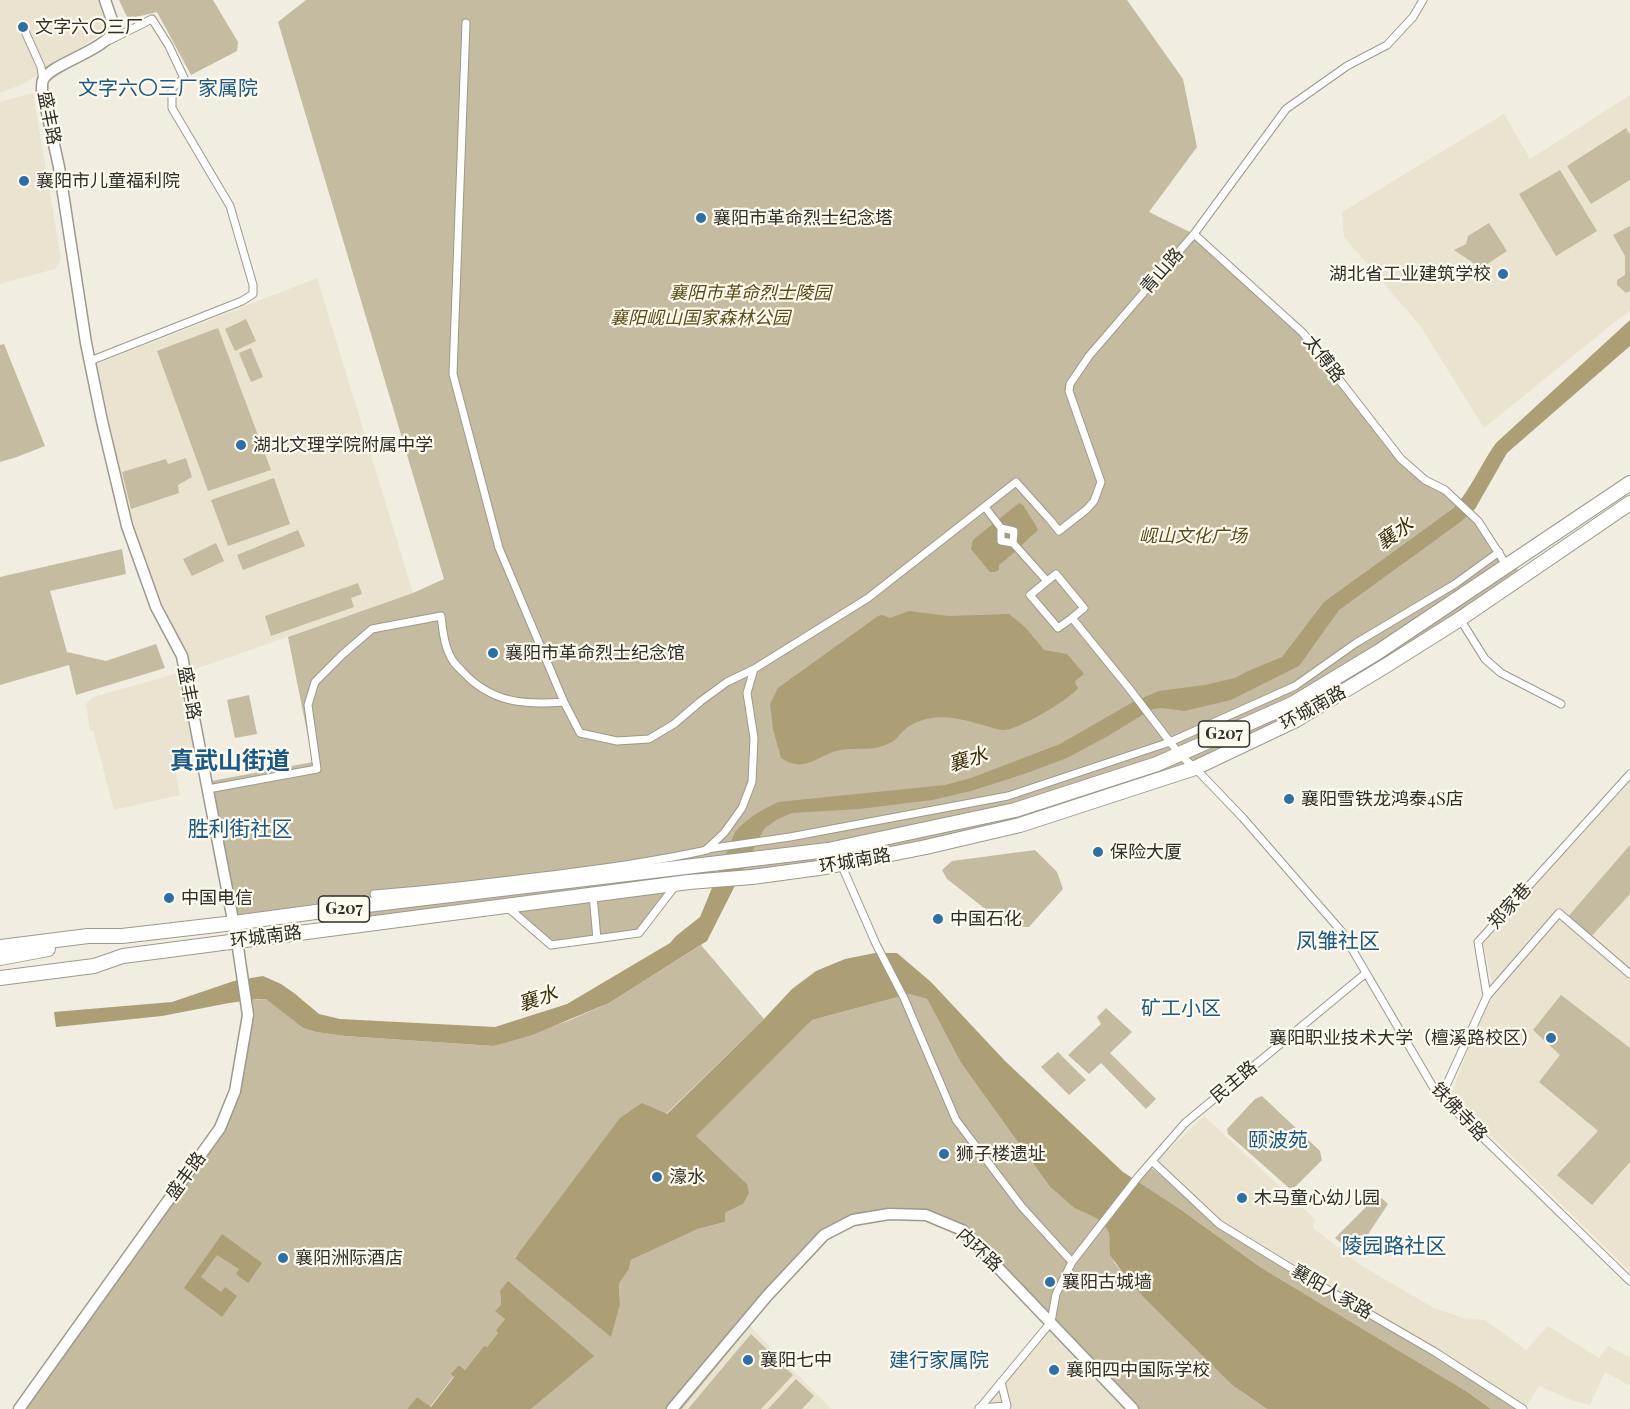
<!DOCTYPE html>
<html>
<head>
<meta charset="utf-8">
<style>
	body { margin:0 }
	canvas { display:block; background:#f1ede1 }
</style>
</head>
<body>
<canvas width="1630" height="1409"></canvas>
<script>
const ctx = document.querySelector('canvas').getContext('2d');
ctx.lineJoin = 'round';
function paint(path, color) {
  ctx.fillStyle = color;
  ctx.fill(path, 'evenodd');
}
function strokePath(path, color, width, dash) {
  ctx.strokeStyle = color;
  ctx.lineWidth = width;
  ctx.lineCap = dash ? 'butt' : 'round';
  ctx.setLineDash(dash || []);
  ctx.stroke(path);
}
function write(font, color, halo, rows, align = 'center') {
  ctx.font = font + ' "Playfair Display","Noto Sans SC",serif';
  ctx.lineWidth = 4.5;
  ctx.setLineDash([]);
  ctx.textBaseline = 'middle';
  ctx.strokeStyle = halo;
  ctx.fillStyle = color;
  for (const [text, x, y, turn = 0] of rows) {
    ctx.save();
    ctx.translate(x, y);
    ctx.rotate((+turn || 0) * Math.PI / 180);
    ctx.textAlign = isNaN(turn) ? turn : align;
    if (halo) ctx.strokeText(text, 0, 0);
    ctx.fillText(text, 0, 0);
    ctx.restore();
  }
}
const built = new Path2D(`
	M0,0H105L110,28L25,83L0,93Z
	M33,93L61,259L55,269L0,284V102Z
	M1630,95V311L1616,321L1484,428L1421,327L1344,237L1342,212L1504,114L1530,159Z
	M317,278L413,593L190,671L131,526L97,364Z
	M185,671L200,750L173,757L180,795L114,810L93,730L90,731L86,704L93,697Z
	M1630,781V1271L1457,1103L1452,1093L1492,983L1483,943Z
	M1204,1116L1315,1219L1313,1228L1362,1266L1434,1308L1463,1318L1485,1320L1526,1350L1548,1326L1599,1358L1608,1346L1630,1357V1386L1605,1372L1590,1405L1574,1401L1539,1386L1526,1407L1522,1406L1429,1346L1241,1232L1239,1233L1218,1219L1205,1208L1206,1206L1157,1161Z
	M746,1322L831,1409H672Z
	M1051,1322L1133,1409H979Z`);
const green = new Path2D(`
	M119,0H213L238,42L237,51L191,75L157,12L128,19Z
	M306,0H1127L1183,79L1197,147L1149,212L1194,234L1303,333L1401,459L1425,480L1439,485L1478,521L1523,576L1387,665L1195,768L926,847L677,884L639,933L551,945L505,906L341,927L340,913L234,923L206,782L313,762L288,637L413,593L444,579L278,22Z
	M1626,128L1630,135V180L1591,204L1567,166Z
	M1560,170L1597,231L1556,256L1519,194Z
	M1489,223L1507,251L1481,268L1454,250L1466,244L1468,236Z
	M1630,226V291L1626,293L1617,285V280L1625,275V256L1613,235Z
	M246,319L256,341L235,351L225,329Z
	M218,328L271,470L208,491L157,351Z
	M4,344L45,446L14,458L0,462V345Z
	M251,348L263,377L251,382L239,353Z
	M186,458L192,477L178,485L179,493L131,509L122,472L166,459L168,464Z
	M274,478L290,524L228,546L211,500Z
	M298,530L305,546L243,570L237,555Z
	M216,543L224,561L192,576L183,559Z
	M122,549L126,574L50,591L67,652L106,661L156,644L165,668L76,695L69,665L0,685V577Z
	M358,583L362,594L351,598L354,607L271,636L265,616Z
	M249,695L257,734L235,738L227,700Z
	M1630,845V894L1589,939L1566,919Z
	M1035,850L1057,872L1063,889L1029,927L1007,926L947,879L942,870L952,861Z
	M701,945L764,1019L666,1114L515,1257L611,1336L620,1305L619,1282L629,1269L631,1260L698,1229L725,1222V1213L743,1204L747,1184L695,1136L812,1020L909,994L927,999L961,1063L1050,1187L1074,1208L1096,1218L1105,1226L1109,1233V1240L1114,1262L1127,1279L1146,1300L1232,1385L1267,1409H1133L962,1230L926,1215L853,1220L824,1235L682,1409H531L593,1356L500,1291L501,1305L505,1319L496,1330L499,1332L486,1348L484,1346L465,1370L459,1365L454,1376L430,1407L417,1397L407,1409H19L220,1128L235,1091L245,1000L267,999L303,1028L316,1032L345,1036L494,1046L568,1021L609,1003Z
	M1561,995L1630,1048V1162L1592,1205L1557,1175L1598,1131L1539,1082L1560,1055L1533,1030Z
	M1106,1008L1132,1032L1110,1053L1156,1099L1146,1109L1101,1063L1089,1074L1068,1055L1101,1024L1097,1017Z
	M1058,1052L1086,1080L1069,1095L1041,1067Z
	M1262,1096L1320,1151L1322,1160L1295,1187L1289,1188L1228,1134L1227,1129L1255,1099Z
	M1148,1165L1220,1223L1523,1409H1491L1466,1391L1260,1267L1183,1211L1136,1181Z
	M1378,1195L1388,1204L1355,1254L1335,1238Z
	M751,1334L793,1375L761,1409H688Z
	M796,1379L814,1396L802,1409H768Z`);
const water = new Path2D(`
	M1630,320V346L1507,453L1475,509L1459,523L1339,610L1299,666L1231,700L1184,711L1162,708L1152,709L1108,736L1067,758L1024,774L971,791L932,800L859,809L792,813L776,820L765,828L760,836L707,941L609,1003L532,1035L494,1046L345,1036L316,1032L303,1028L266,999H258L229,1003L162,1016L56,1027L54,1012L172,1002L234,981L263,976L281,984L294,993L319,1014L340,1019L495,1027L567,1004L670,943L676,936L700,917L735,832C747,818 762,810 778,802L945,785L971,778L1060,744L1133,702L1159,691L1205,685L1235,678L1248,671L1282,657L1324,602L1454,508C1471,489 1481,464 1496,443Z
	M1019,503L1023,505C1028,514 1034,521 1038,530C1024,542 1014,554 999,565V570L995,572H990L971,549L973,540Z
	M909,611L949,616L1009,614L1025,627L1044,650L1067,654L1084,674L1076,680L1075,683L1078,688C1069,700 1018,730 1003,730C999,730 994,728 990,727C970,722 953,715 932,718C921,720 911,723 903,731C899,735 896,740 890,743C872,752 859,747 841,750C819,753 806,775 781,758L773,729L770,704L778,688L878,616L882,615L890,618Z
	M875,953H897L931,982L1005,1061L1123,1172L1183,1211L1260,1267L1466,1391L1491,1409H1267L1232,1385L1146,1300L1127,1279L1110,1255L1109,1233L1105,1226L1096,1218L1074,1208L1050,1187L961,1063L927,999L909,994L812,1020L696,1136L747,1184L749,1193L743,1204L725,1213V1222L698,1229L631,1260L629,1269L619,1283L620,1305L611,1337L515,1258L620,1118L642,1103L667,1114L764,1019L792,989L816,971L845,959Z
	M222,1234L262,1263L248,1283L236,1274L239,1269L217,1255L201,1277L221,1292L225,1287L237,1296L222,1317L184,1288Z
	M508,1281L594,1356L531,1409H407L417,1397L431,1407L454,1377L451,1374L459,1365L465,1370L484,1346L487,1347L498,1333L496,1330L505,1319L495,1311L501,1305L500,1291Z`);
const street = new Path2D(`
	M466,23L453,374L499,548L564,702
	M23,27L41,67L43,81
	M1194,234L1303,333L1401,459L1425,480L1445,490L1478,521L1507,566
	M90,361L242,301L253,294V285L230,206L172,108V88L184,78L169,46L152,19L110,40
	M985,507L1001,528L1014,531L1013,543
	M1001,528V541L1013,543L1047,581
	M1072,618L1058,628L1030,595L1056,574L1084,608L1072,618L1128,687L1180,755L1195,768L1243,818L1342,932L1436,1092L1630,1281
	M1460,619L1485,659L1501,673L1561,704
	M208,789L317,769L308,705L315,682L343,654L372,629L441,616C443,631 444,647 453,661C455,664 459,668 462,671C491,703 524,705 564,702L580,733L617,741L649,739L674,724L701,701L727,682L754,669L868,598L1016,482L1051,521L1059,531L1087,509L1094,501L1101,482L1069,391L1070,384L1089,356L1194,234L1286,109L1347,66L1387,45L1413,17L1423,0
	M707,849L790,837L1008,796L1170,742L1295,686L1356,643L1455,584L1499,552
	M707,849L724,833L742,808L752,782L754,738L747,693L754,669
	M841,864L876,944L904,998L956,1120L1022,1207L1072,1262
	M374,894C431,890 487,883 543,876C598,869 653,862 707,850
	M593,895L597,939
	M506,906L551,945L639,933L675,886
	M1487,996L1559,913L1630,974
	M1441,1097L1487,996L1478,942L1630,774
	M1152,1161L1219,1224L1299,1273L1435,1352L1523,1409
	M979,1408L1007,1406L1001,1382
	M979,1409L1051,1322L1056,1294L1072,1262L1138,1177L1185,1123L1366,973`);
const secondary = new Path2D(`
	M19,1409L220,1128L235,1091L248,1015L237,941L182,656L156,607L127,526L102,421L86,343L59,167L42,90C42,88 42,82 43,80C50,64 107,50 115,29L105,0
	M672,1409L767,1296L824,1235L853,1220L889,1214L926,1215L962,1230L1133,1409`);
const highway = new Path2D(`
	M0,947L88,936H122L234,923L375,904L828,850L1015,810L1157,764L1292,704L1378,652L1630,483
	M0,958L48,949
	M0,978L94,966L123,956L689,882L752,877L826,867L926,847L1020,825L1195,768L1296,720L1387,665L1460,619L1630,503`);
const markers = [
	[23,27,6,"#2c70a5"],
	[24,181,6,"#2c70a5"],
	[701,218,6,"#2c70a5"],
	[1503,274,6,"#2c70a5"],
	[241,445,6,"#2c70a5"],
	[493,653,6,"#2c70a5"],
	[1289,799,6,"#2c70a5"],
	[1098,852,6,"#2c70a5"],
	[169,898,6,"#2c70a5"],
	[938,919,6,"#2c70a5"],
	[1551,1038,6,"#2c70a5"],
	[944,1154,6,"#2c70a5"],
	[657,1177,6,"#2c70a5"],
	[1242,1198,6,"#2c70a5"],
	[283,1258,6,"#2c70a5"],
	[1050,1282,6,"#2c70a5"],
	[748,1360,6,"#2c70a5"],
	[1054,1370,6,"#2c70a5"]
];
const shields = [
	[1224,734,51],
	[344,909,51]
];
const shieldNames = [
	["G207",1224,734],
	["G207",344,909]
];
const poiNames = [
	["文字六〇三厂",35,27],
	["襄阳市儿童福利院",36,181],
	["襄阳市革命烈士纪念塔",713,218],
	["湖北省工业建筑学校",1491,274,"right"],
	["湖北文理学院附属中学",253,445],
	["襄阳市革命烈士纪念馆",505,653],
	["襄阳雪铁龙鸿泰4S店",1301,799],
	["保险大厦",1110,852],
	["中国电信",181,898],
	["中国石化",950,919],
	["襄阳职业技术大学（檀溪路校区）",1539,1038,"right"],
	["狮子楼遗址",956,1154],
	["濠水",669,1177],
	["木马童心幼儿园",1254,1198],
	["襄阳洲际酒店",295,1258],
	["襄阳古城墙",1062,1282],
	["襄阳七中",760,1360],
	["襄阳四中国际学校",1066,1370]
];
const streetNames = [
	["盛丰路",49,118,79],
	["青山路",1162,271,-49],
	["太傅路",1324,359,52],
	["盛丰路",189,693,79],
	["环城南路",1313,708,-29],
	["环城南路",855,861,-10],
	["郑家巷",1510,906,-48],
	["环城南路",266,937,-7],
	["民主路",1234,1082,-40],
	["铁佛寺路",1459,1112,47],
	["盛丰路",186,1176,-54],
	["内环路",979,1250,43],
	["襄阳人家路",1332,1292,30]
];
const parkNames = [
	["襄阳市革命烈士陵园",750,293],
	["襄阳岘山国家森林公园",700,318],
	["岘山文化广场",1193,536]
];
const neighbourhoodNames = [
	["文字六〇三厂家属院",168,89],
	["矿工小区",1181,1009],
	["颐波苑",1278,1141],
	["建行家属院",939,1361]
];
const waterNames = [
	["襄水",1395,534,-35],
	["襄水",968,760,-17],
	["襄水",538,999,-19]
];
const quarterNames = [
	["胜利街社区",240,829],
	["凤雏社区",1338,941],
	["陵园路社区",1394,1246]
];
const districtNames = [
	["真武山街道",230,762]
];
paint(built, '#eae3cf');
paint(green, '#c4bba0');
paint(water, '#ac9e75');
strokePath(street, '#9d998e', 9);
strokePath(secondary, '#9d998e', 13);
strokePath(highway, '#9d998e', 16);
strokePath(street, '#fff', 7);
strokePath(secondary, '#fff', 10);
strokePath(highway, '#fff', 14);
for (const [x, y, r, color] of markers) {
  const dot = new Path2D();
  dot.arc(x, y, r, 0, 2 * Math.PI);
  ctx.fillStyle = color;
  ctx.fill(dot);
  strokePath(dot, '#fffaee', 2);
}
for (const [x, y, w] of shields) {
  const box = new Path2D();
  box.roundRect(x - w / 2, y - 13, w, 26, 4.5);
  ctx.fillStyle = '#fffaee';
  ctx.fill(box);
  strokePath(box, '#302e2a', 1.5);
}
write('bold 16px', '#302e2a', null, shieldNames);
write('18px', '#302e2a', '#fffaee', poiNames, 'left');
write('18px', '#302e2a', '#fffaee', streetNames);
write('italic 18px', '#5a4b18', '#fffaee', parkNames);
write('20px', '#195888', '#fffaee', neighbourhoodNames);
write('italic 20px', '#3b300d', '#fffaee', waterNames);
write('21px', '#195888', '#fffaee', quarterNames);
write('bold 24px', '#195888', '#fffaee', districtNames);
</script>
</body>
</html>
